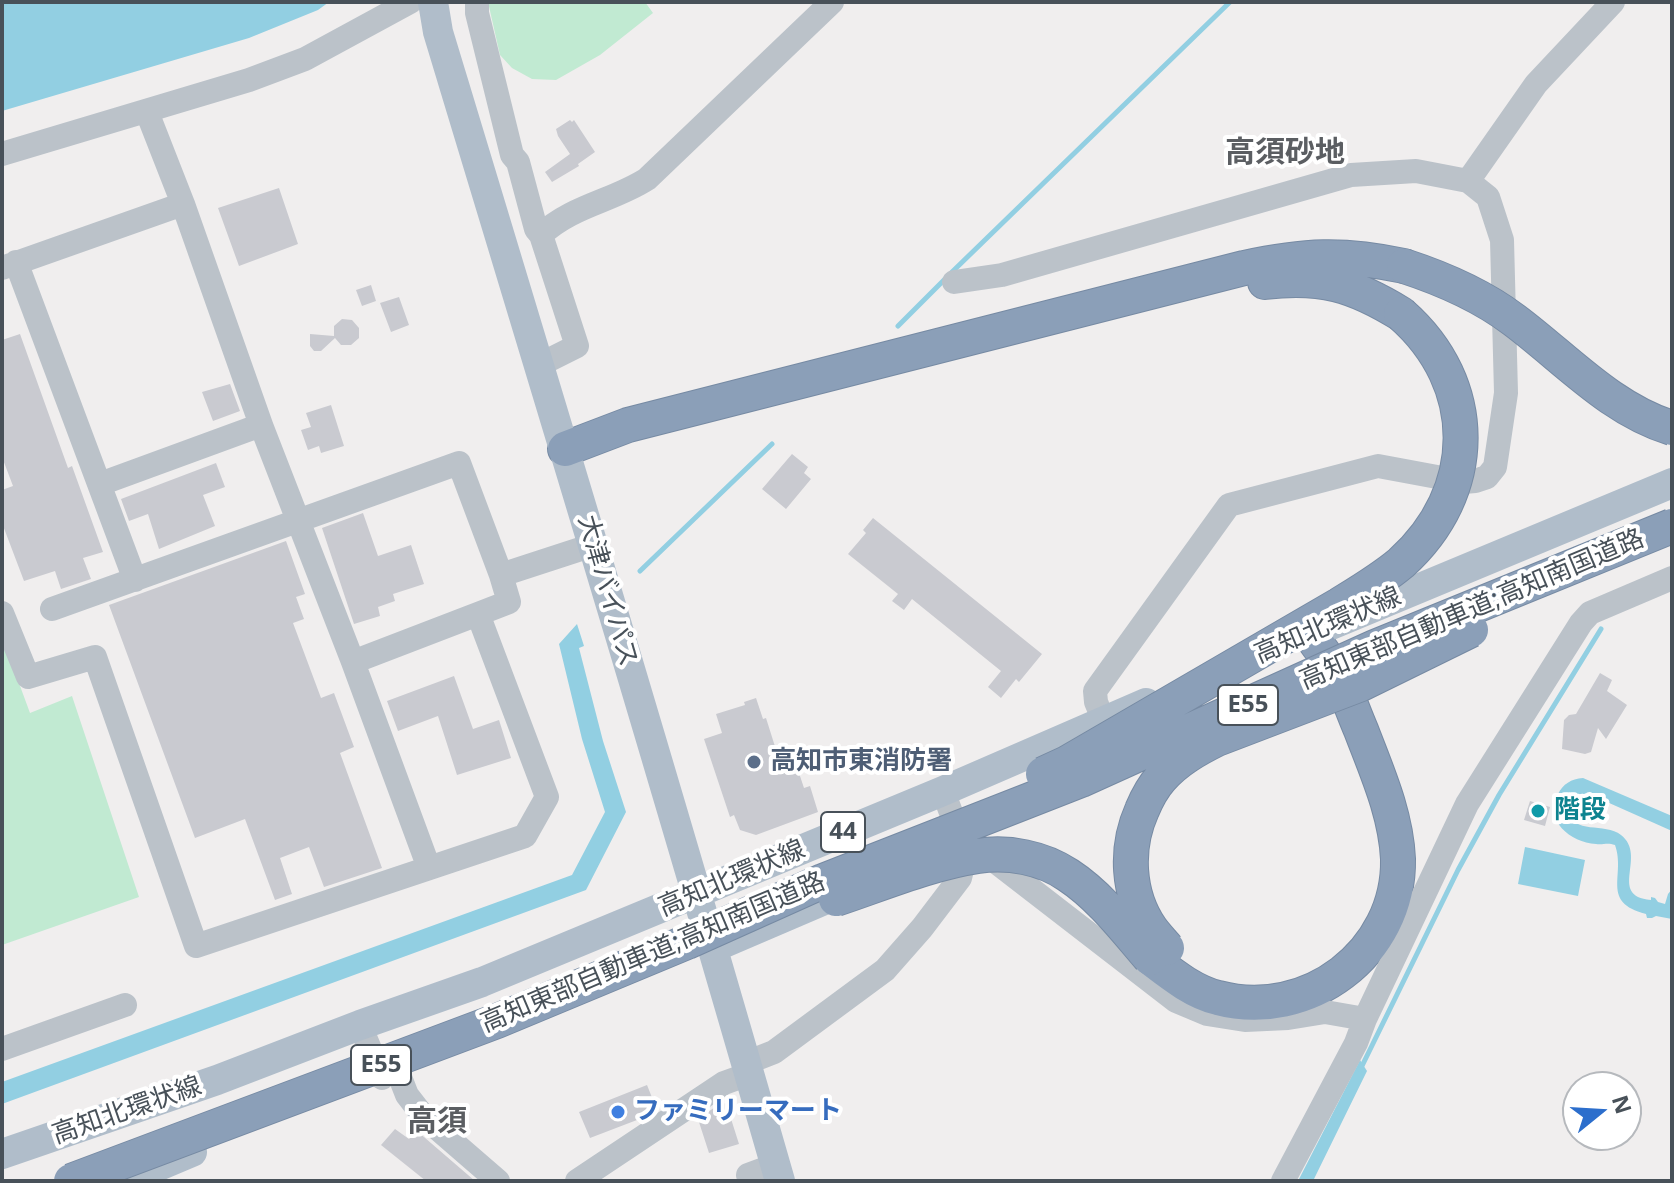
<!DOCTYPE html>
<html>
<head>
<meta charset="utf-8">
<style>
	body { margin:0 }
	#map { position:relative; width:1674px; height:1183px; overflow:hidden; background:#f0eeee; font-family:"Open Sans",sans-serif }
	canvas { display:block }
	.frame { position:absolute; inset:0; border:4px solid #485159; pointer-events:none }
	.north { position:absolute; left:1562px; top:1071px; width:80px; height:80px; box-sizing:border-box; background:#fff; border:2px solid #b6b9bd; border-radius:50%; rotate:72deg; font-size:22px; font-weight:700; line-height:32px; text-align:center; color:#485159 }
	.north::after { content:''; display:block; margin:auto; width:28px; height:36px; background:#2c6ecc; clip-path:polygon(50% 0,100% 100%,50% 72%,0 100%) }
</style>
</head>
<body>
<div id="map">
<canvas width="1674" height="1183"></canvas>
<div class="frame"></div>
<div class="north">N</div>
</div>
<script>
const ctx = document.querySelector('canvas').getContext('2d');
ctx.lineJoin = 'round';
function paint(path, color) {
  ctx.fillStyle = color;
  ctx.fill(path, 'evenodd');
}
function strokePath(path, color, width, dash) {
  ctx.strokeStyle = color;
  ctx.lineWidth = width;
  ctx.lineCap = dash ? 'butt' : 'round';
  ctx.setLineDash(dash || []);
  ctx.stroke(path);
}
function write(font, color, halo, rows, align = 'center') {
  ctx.font = font + ' "Open Sans","Noto Sans JP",sans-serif';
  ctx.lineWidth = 8;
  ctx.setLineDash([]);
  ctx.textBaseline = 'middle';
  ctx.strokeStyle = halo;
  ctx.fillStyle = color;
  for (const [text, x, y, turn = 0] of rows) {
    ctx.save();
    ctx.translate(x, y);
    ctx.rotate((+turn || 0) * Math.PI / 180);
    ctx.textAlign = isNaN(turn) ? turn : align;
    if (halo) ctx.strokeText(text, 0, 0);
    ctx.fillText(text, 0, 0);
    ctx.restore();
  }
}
const green = new Path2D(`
	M488,2H645L653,13L600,55L556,80L532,79L512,68L500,55Z
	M2,637L30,713L72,696L139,897L2,945Z`);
const water = new Path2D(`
	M2,2H329L318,10L249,38L2,111Z
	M577,624L584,646L579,648L603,741L626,812L586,890L2,1104V1082L572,875L605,812L582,739L559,644Z
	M1583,778L1672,816V831L1589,794H1575C1570,799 1568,803 1569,811C1572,835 1605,822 1621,835C1648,856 1607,896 1651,900V897L1655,898L1658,902L1665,904L1668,894L1672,889L1670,904L1672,905V919L1656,916L1652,918H1647L1646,914C1600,902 1626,876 1615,845C1607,842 1604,845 1596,844C1570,842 1544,821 1558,794C1563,784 1571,779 1583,778Z
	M1525,847L1585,860L1578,896L1518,884Z
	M1360,1060L1367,1071L1313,1181H1298Z`);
const stream = new Path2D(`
	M952,272L1230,2
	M898,326L945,279
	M640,571L772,444
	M1360,1070L1458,870L1499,795L1601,629`);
const building = new Path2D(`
	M570,120L572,122L574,120L595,152L578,164L579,166L552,182L545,172L570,154L558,136L556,129Z
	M279,188L298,244L239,266L218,208Z
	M371,285L376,301L362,306L356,290Z
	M399,297L409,325L391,332L380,303Z
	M342,319L352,320L359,328V338L351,345H341L335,338L321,351H314L310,346V334L334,336V326Z
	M20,334L68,468L72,466L103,552L83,558L91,579L61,589L55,571L24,581L2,523V490L13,486L2,457V340Z
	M230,384L240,411L213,421L202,392Z
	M331,405L344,446L321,453L319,446L308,450L301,430L311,427L306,413Z
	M792,454L808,467L804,473L811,479L786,509L762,489Z
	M216,463L225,487L203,495L215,526L159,549L148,514L129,521L121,499Z
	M363,513L378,556L411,545L424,584L393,594L395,601L378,607L380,616L354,624L322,528Z
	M873,518L1042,654L1019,682L1016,679L1001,698L988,687L1001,671L912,599L904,610L892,601L898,594L848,554L866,533L863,530Z
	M286,541L305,594L296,597L304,619L293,623L321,698L334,693L354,747L340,753L382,868L324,887L309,847L280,858L292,894L275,900L245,819L195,838L109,605Z
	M1600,673L1612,680L1607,691L1627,705L1606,739L1598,728L1591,752L1585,754L1562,749L1564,720L1569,715L1576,714Z
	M454,676L473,729L499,720L511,758L457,775L438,716L398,731L387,701Z
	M756,698L763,719L766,718L778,756L792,752L804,788L810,786L818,812L756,835L740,830L734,815L730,817L704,739L722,733L716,714L745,705L744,702Z
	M1530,801L1550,807L1545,826L1524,820Z
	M647,1085L657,1110L650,1115L590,1138L579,1112Z
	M726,1103L739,1144L709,1153L698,1119L718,1105Z
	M395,1129L409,1139L417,1131L475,1181H426L381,1145Z`);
const minor = new Path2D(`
	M477,2V13L512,155L518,162L536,229L541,235
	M147,112L183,204L261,425L353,662L429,868
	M2,154L249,80L305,59L410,2
	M1468,181L1536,84L1613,2
	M16,262L135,580
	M2,268L183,204
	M954,282L1002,275L1351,175L1416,171L1468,181L1488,197L1502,240L1506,393L1495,467L1487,477L1475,481L1464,482L1378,466L1229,505L1095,691L1096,702L1111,738
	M539,365L577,346L541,235C571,206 613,201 647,179L832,2
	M100,484L261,425
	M52,609L459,463L501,575
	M2,613L28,677L95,657L196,946L525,836L547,797L478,614L353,662
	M478,614L509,602L501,575L593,545
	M943,791L953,818L987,855L1176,1001L1207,1014L1245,1020L1288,1018L1325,1012L1365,1019
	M360,1025L382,1078
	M2,1049L125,1005
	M746,1063L774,1052L885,970L922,928L960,878L967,848
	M398,1072L407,1095L424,1117L498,1181
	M748,1175L775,1165
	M577,1181L724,1083L749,1074
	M1283,1181L1356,1043L1365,1019L1467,804L1581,623L1590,613L1672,578`);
const major = new Path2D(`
	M433,2L438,32C554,415 670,797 780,1181
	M1319,630L1672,483
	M724,943L857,886
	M2,1154L217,1080L360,1025L482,982L943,791L1146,703
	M123,1181L192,1152`);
const highway = new Path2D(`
	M1265,282C1321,275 1354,285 1401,314
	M565,449L628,425L1244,268C1304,255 1343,253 1404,266
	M1150,958C1171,974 1193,992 1218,998C1307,1022 1400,953 1398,859C1396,814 1377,772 1361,730C1354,714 1348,696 1340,679C1332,663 1320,649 1310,634`);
const highwayBridge = new Path2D(`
	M1404,266C1444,279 1481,295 1514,320C1565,358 1610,409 1672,428
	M1043,774L1067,763L1339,605C1360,592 1382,579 1401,563C1480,492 1481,384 1401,314
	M836,899C881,884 931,863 978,856C1008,851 1043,858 1068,875C1100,896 1125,929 1150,958
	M1167,948C1162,942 1156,936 1151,929C1127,894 1125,848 1142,810C1147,798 1153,787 1161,778C1177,760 1197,749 1217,739L1361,684L1471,630
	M71,1181L497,1021L687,942L823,881L1081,780L1375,647L1672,526`);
const markers = [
	[754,762,8,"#5c6f8a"],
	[1538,811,8,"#0f9aa8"],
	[618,1112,8,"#3f7fe0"]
];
const shields = [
	[1248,705,60],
	[843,832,44],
	[381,1065,60]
];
const shieldNames = [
	["E55",1248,705],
	["44",843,832],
	["E55",381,1065]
];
const streetNames = [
	["大津バイパス",607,591,74],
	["高知東部自動車道;高知南国道路",1472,610,-23],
	["高知北環状線",1328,626,-23],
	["高知北環状線",732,879,-23],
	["高知東部自動車道;高知南国道路",653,953,-23],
	["高知北環状線",127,1111,-19]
];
const serviceNames = [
	["高知市東消防署",770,762]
];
const cultureNames = [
	["階段",1554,811]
];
const shopNames = [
	["ファミリーマート",634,1112]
];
const quarterNames = [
	["高須砂地",1285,153],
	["高須",437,1122]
];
paint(green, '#c1ead2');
paint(water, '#92cfe2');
strokePath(stream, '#92cfe2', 5);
paint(building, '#c9cad0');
strokePath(highway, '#768aa3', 36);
strokePath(minor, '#bbc2c9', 24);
strokePath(major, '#b0bdca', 30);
strokePath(highway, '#8b9fb8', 34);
strokePath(highwayBridge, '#768aa3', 36, []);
strokePath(highwayBridge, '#8b9fb8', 34);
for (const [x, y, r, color] of markers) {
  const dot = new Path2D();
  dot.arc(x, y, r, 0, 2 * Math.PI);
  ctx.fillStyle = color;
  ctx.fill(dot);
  strokePath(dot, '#fff', 3);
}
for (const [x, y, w] of shields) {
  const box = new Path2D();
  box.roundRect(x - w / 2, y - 20, w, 40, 6);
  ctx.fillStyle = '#fff';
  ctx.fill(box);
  strokePath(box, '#485159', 2);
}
write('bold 24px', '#485159', null, shieldNames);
write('26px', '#485159', '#fff', streetNames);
write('bold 26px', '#4e5e75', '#fff', serviceNames, 'left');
write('bold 26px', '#0d838f', '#fff', cultureNames, 'left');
write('bold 26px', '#366cbe', '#fff', shopNames, 'left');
write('bold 30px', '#5b5e62', '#fff', quarterNames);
</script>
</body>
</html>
